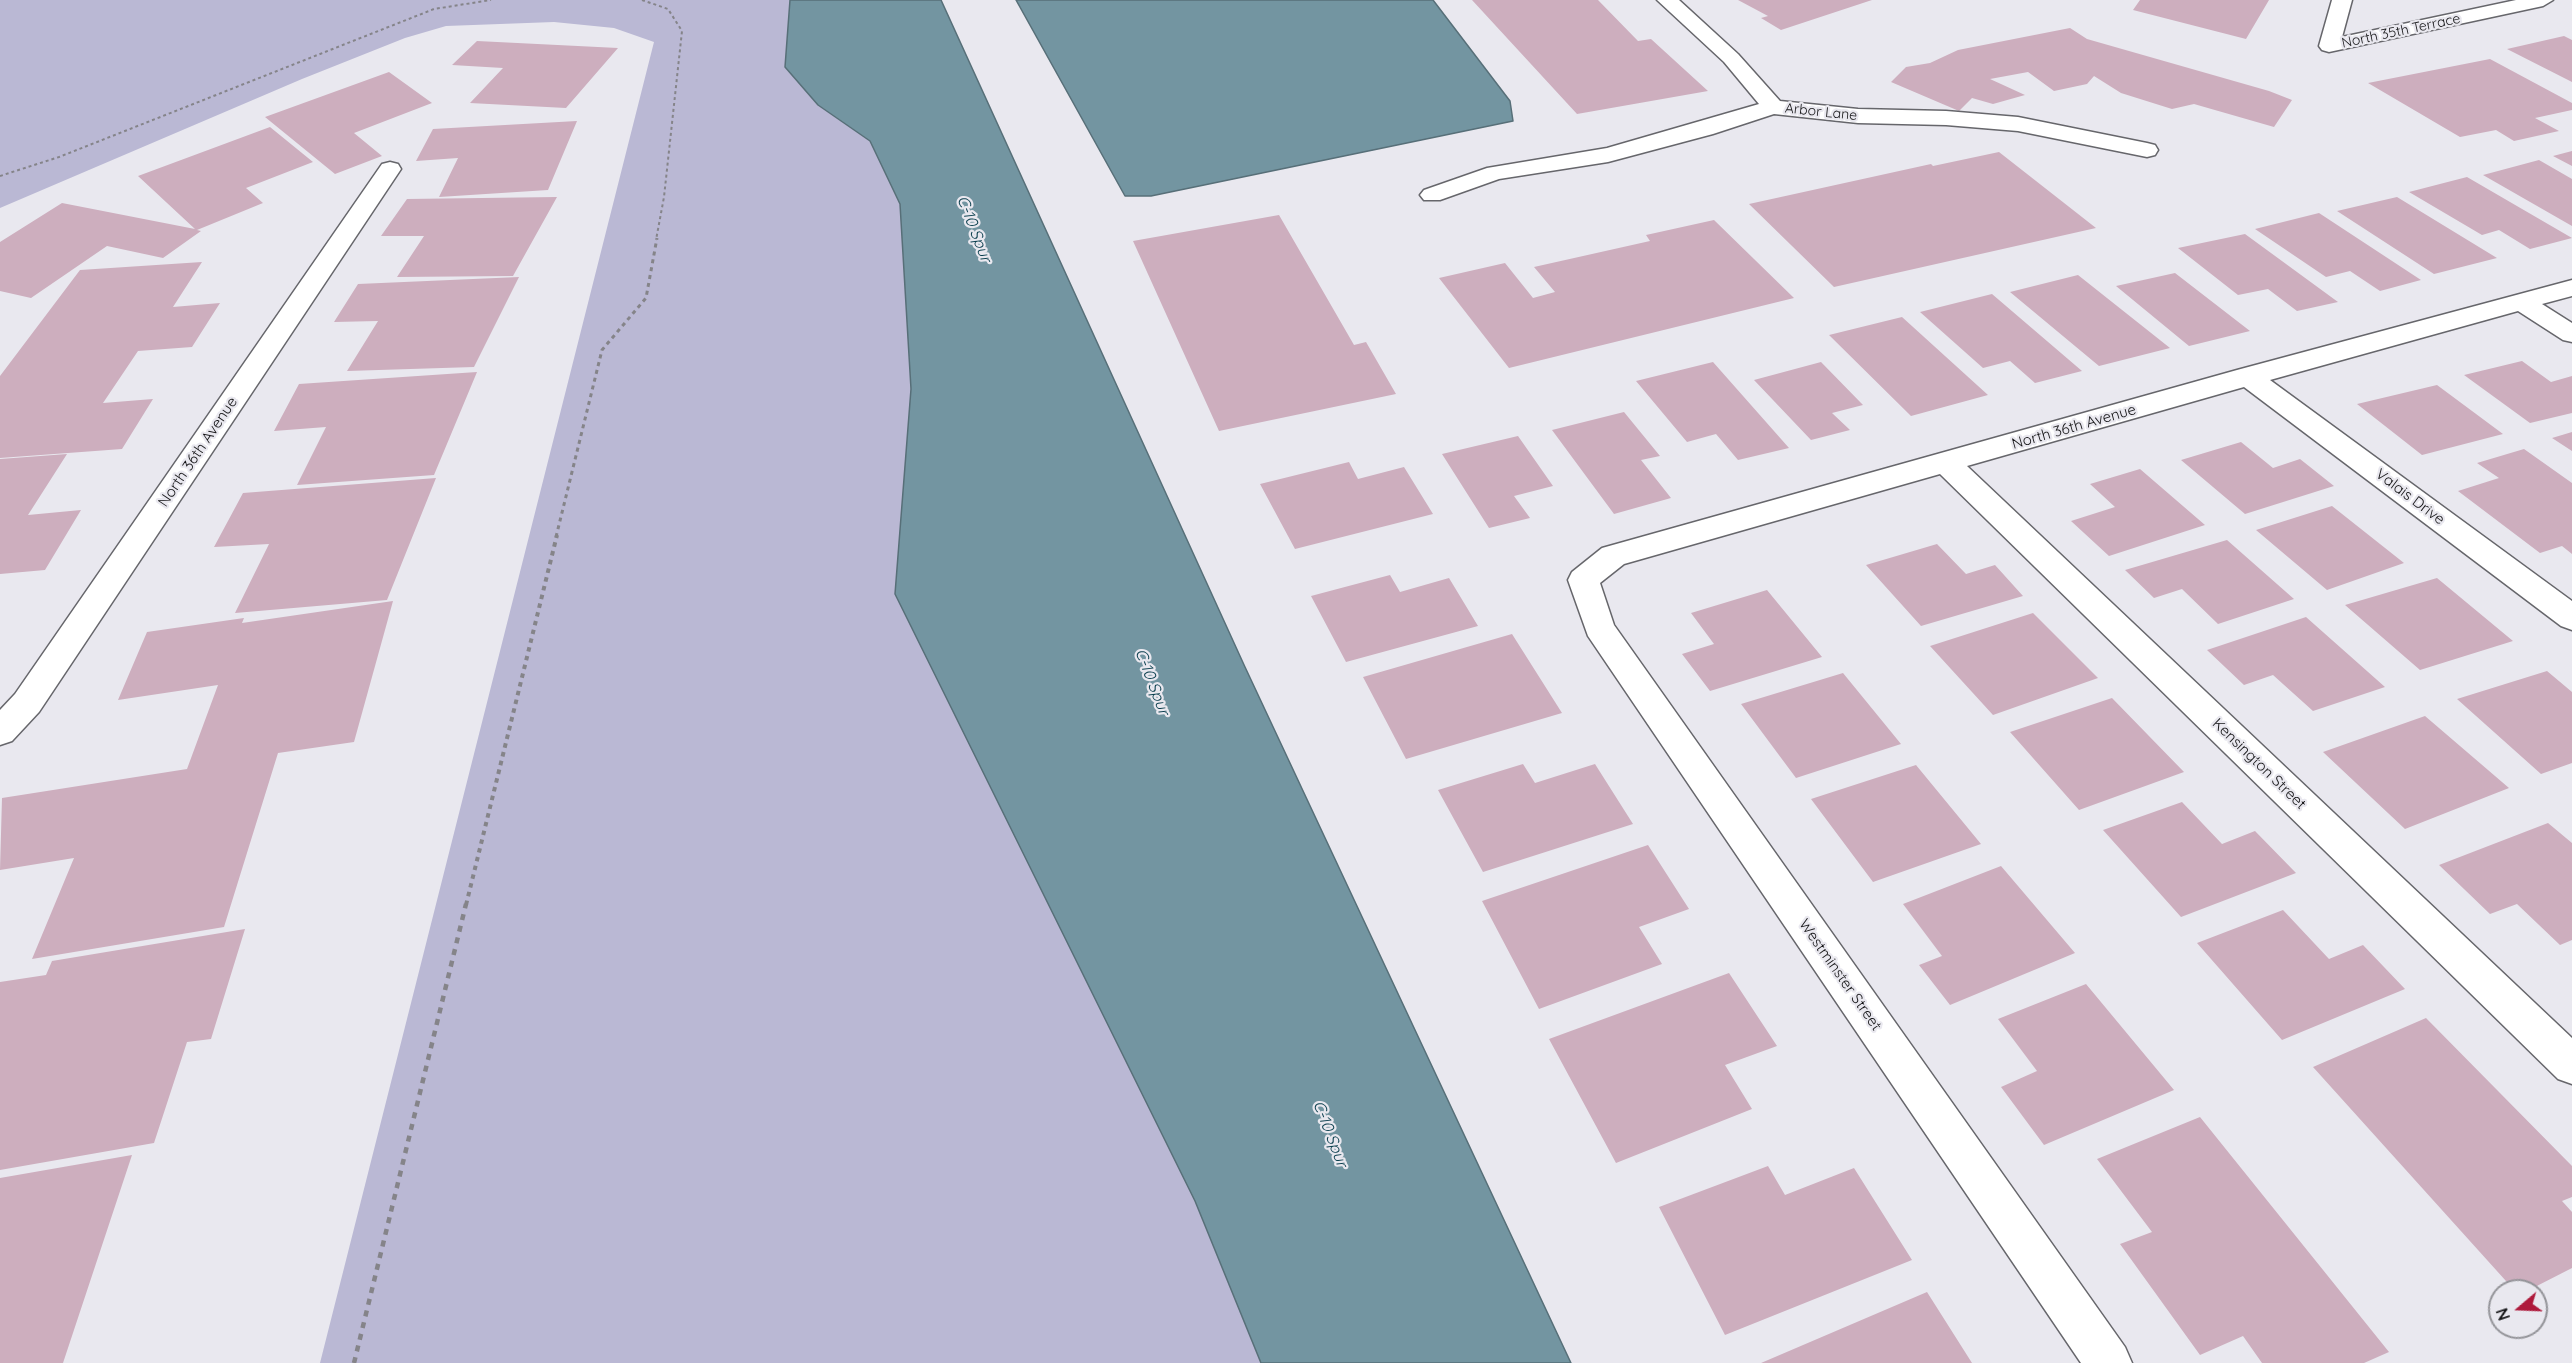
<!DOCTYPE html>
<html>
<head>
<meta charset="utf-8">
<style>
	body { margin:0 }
	#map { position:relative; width:2572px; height:1363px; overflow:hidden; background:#e9e8ef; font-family:Quicksand,sans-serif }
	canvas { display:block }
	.north { position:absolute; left:2488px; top:1279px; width:60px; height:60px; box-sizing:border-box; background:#e9e8ef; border:2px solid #949499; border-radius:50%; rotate:251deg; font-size:16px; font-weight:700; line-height:24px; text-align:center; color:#151517 }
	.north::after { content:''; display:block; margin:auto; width:21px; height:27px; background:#ae193b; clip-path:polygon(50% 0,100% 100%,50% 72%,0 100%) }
</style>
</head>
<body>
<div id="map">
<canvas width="2572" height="1363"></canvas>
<div class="north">N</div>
</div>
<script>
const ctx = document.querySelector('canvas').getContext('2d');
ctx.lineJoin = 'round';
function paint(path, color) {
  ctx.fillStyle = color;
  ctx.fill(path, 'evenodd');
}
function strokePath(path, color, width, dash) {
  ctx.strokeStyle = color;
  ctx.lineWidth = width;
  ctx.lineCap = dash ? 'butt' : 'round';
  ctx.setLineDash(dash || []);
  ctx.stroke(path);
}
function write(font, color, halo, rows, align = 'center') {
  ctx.font = font + ' Quicksand,sans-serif';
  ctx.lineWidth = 4.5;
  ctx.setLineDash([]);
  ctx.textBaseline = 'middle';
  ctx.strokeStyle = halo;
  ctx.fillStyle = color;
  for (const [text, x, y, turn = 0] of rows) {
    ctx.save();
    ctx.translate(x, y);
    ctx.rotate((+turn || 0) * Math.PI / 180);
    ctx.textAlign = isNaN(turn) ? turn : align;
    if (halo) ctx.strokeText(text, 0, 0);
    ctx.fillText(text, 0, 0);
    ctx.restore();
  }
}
const green = new Path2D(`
	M0,0H790L785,67L818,105L870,141L900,204L911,389L1195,1201L1261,1363H320L654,42L614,28L554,22L446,26L405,38L302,79L0,208Z`);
const water = new Path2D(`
	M790,0H941L1245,667L1571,1363H1261L1195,1201L895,594L911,389L900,204L870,141L818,105L785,67Z
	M1016,0H1433L1510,101L1513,121L1151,196H1125Z`);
const building = new Path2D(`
	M1472,0H1598L1638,41L1651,39L1708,91L1577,114Z
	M1738,0H1872L1781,30L1761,18L1768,16Z
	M2140,0H2269L2246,39L2133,10Z
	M2070,28L2087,39L2269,91L2292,100L2274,127L2194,104L2172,109L2121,93L2094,76L2087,84L2054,91L2028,72L1990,79L2025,95L1993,104L1972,98L1959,111L1891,82L1906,67L1930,63L1958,50Z
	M2564,36L2572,40V82L2507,49Z
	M477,41L618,48L566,108L470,103L503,68L452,65Z
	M2490,59L2572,103V110L2535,118L2559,131L2514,141L2496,130L2460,137L2368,83Z
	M389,72L432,103L354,133L382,156L335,174L265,117Z
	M577,121L548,190L439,197L458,158L416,161L433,129Z
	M270,127L313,162L246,188L263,203L197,230L201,231L163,258L107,246L31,298L0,291V242L62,203L195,229L138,176Z
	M2572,151V166L2553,156Z
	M1999,152L2096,228L1834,287L1749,204L1931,164L1933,166Z
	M2539,160L2572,179V226L2483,175Z
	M2467,177L2572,238L2530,249L2499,230L2482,235L2409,192Z
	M557,197L513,276L397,277L424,236H381L407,199Z
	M2397,197L2497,258L2434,274L2337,211Z
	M2319,213L2421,280L2380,291L2350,271L2326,277L2255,229Z
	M1279,215L1354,345L1366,342L1396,394L1219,431L1133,241Z
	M1714,220L1794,298L1509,368L1439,278L1505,263L1533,298L1555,292L1534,267L1650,241L1646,235Z
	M2245,234L2338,302L2297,311L2268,289L2238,295L2178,248Z
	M202,262L173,307L220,303L192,347L138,351L103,403L153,399L122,449L0,458V376L80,270Z
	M2175,273L2250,331L2189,346L2116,286Z
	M2078,275L2170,348L2099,366L2010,292Z
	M519,277L474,367L347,371L378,321L334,322L358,284Z
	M1992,294L2082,371L2035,383L2010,361L1983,368L1920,312Z
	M1902,317L1988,395L1911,416L1829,335Z
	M2522,361L2551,382L2572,376V413L2530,423L2464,375Z
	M1713,362L1789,448L1738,460L1716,434L1687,442L1636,381Z
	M1821,362L1863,405L1832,413L1850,430L1811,440L1754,380Z
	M477,372L434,475L297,485L326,427L274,431L299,384Z
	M2437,385L2503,434L2422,455L2357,404Z
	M1624,412L1660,456L1641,460L1671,498L1614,514L1552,430Z
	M2572,432V451L2552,438Z
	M1518,436L1553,486L1514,496L1530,518L1489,528L1442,454Z
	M2241,442L2273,468L2300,459L2334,486L2245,514L2181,460Z
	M2524,449L2572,483V554L2562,546L2540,553L2458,491L2499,478L2477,463Z
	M67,454L28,515L81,510L45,570L0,574V459Z
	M1349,462L1358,479L1404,467L1433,514L1295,549L1260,484Z
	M2140,469L2205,525L2109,556L2071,521L2115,507L2090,484Z
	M436,478L387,600L235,613L269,544L214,547L243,493Z
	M2332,506L2404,563L2327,590L2256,530Z
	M2227,540L2294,599L2218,624L2182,589L2154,598L2125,570Z
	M1937,544L1966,574L1995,565L2023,596L1921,626L1866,565Z
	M1390,575L1400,592L1449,578L1478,626L1346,662L1311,596Z
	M2437,578L2513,641L2420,670L2345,605Z
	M1767,590L1822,657L1710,691L1682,654L1714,644L1691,613Z
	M393,601L354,742L278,753L224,927L32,959L74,858L0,870L2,798L187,769L218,685L118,700L147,632L244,618L242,623Z
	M2033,613L2098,678L1993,715L1930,646Z
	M2306,617L2385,687L2313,711L2273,675L2244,685L2207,650Z
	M1512,634L1562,713L1406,759L1363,677Z
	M2547,671L2572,692V763L2541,774L2457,699Z
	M1843,673L1901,744L1796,778L1741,704Z
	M2112,698L2184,772L2079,810L2010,732Z
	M2425,716L2509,788L2405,829L2323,752Z
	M1523,764L1535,783L1595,764L1633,824L1483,872L1438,790Z
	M1916,765L1981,844L1873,882L1811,799Z
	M2182,802L2222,844L2255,831L2296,873L2181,917L2103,830Z
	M2548,823L2572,843V940L2560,945L2517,904L2490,914L2439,865Z
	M1648,845L1689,909L1639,927L1662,964L1539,1009L1482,901Z
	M2001,866L2075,953L1950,1005L1919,965L1942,956L1903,904Z
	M2283,910L2329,959L2363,945L2405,989L2282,1040L2197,943Z
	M245,929L211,1039L187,1042L154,1143L0,1170V982L46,975L52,961Z
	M1729,973L1777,1046L1725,1065L1752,1109L1616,1163L1549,1039Z
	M2086,984L2174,1090L2044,1145L2001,1087L2037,1071L1998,1019Z
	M2426,1018L2572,1166V1197L2562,1201L2572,1212V1268L2527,1291H2515L2313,1067Z
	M2200,1117L2389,1352L2364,1363H2262L2243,1336L2200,1355L2120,1244L2152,1232L2097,1159Z
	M132,1155L63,1363H0V1178Z
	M1768,1166L1785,1195L1854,1168L1912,1260L1725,1335L1659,1207Z
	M1927,1292L1972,1363H1761Z`);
const pathFar3 = new Path2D(`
	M642,0L668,9L682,31L664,197L656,240
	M0,176L59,157L434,9L491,0`);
const pathFar2 = new Path2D(`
	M556,537L602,350L646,298L657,238`);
const pathFar1 = new Path2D(`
	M466,905L557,535`);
const path = new Path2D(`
	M354,1363L466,904`);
const minor = new Path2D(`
	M1657,0H1679L1738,54L1780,101L1858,109L1946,111L2018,117L2147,143L2155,145L2158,150L2155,155L2147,157L2018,131L1946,125L1858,123L1774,114L1713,134L1608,162L1499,179L1440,200H1424L1420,195L1424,190L1487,168L1607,148L1759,104L1724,62Z
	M2332,0H2352L2342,37L2516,0H2553L2543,6L2329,52L2322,50L2319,46Z
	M390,162L398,164L401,169L39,712L12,741L0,745V710L15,694L382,164Z
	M2572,280V296L2542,304L2572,323V342L2563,340L2518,311L2270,380L2572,601V630L2561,626L2244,387L1967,466L2572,1038V1084L2558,1079L1940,474L1624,564L1600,583L1614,625L2125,1347L2132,1363H2081L1588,636L1568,580L1572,572L1602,548L2237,370Z`);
const farStreetnames = [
	["North 35th Terrace",2401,31,-12],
	["Arbor Lane",1821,112,6]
];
const streetNames = [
	["North 36th Avenue",2074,427,-16],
	["North 36th Avenue",198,452,-56],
	["Valais Drive",2410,497,37],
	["Kensington Street",2259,764,44],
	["Westminster Street",1840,975,55]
];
const waterNames = [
	["C-10 Spur",974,229,69],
	["C-10 Spur",1152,682,69],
	["C-10 Spur",1330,1134,69]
];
paint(green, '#bab8d4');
paint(water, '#7395a1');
strokePath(water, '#576f78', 1.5);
paint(building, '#cdaebe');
strokePath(minor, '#66666b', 3);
strokePath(pathFar3, '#858489', 2, [3, 3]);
strokePath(pathFar2, '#858489', 3, [4, 4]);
strokePath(pathFar1, '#858489', 4, [4.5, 4.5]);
strokePath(path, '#858489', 4.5, [6, 6]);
paint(minor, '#fff');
write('14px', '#151517', '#e9e8ef', farStreetnames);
write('15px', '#151517', '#e9e8ef', streetNames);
write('italic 16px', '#083d4c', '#e9e8ef', waterNames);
</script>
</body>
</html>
